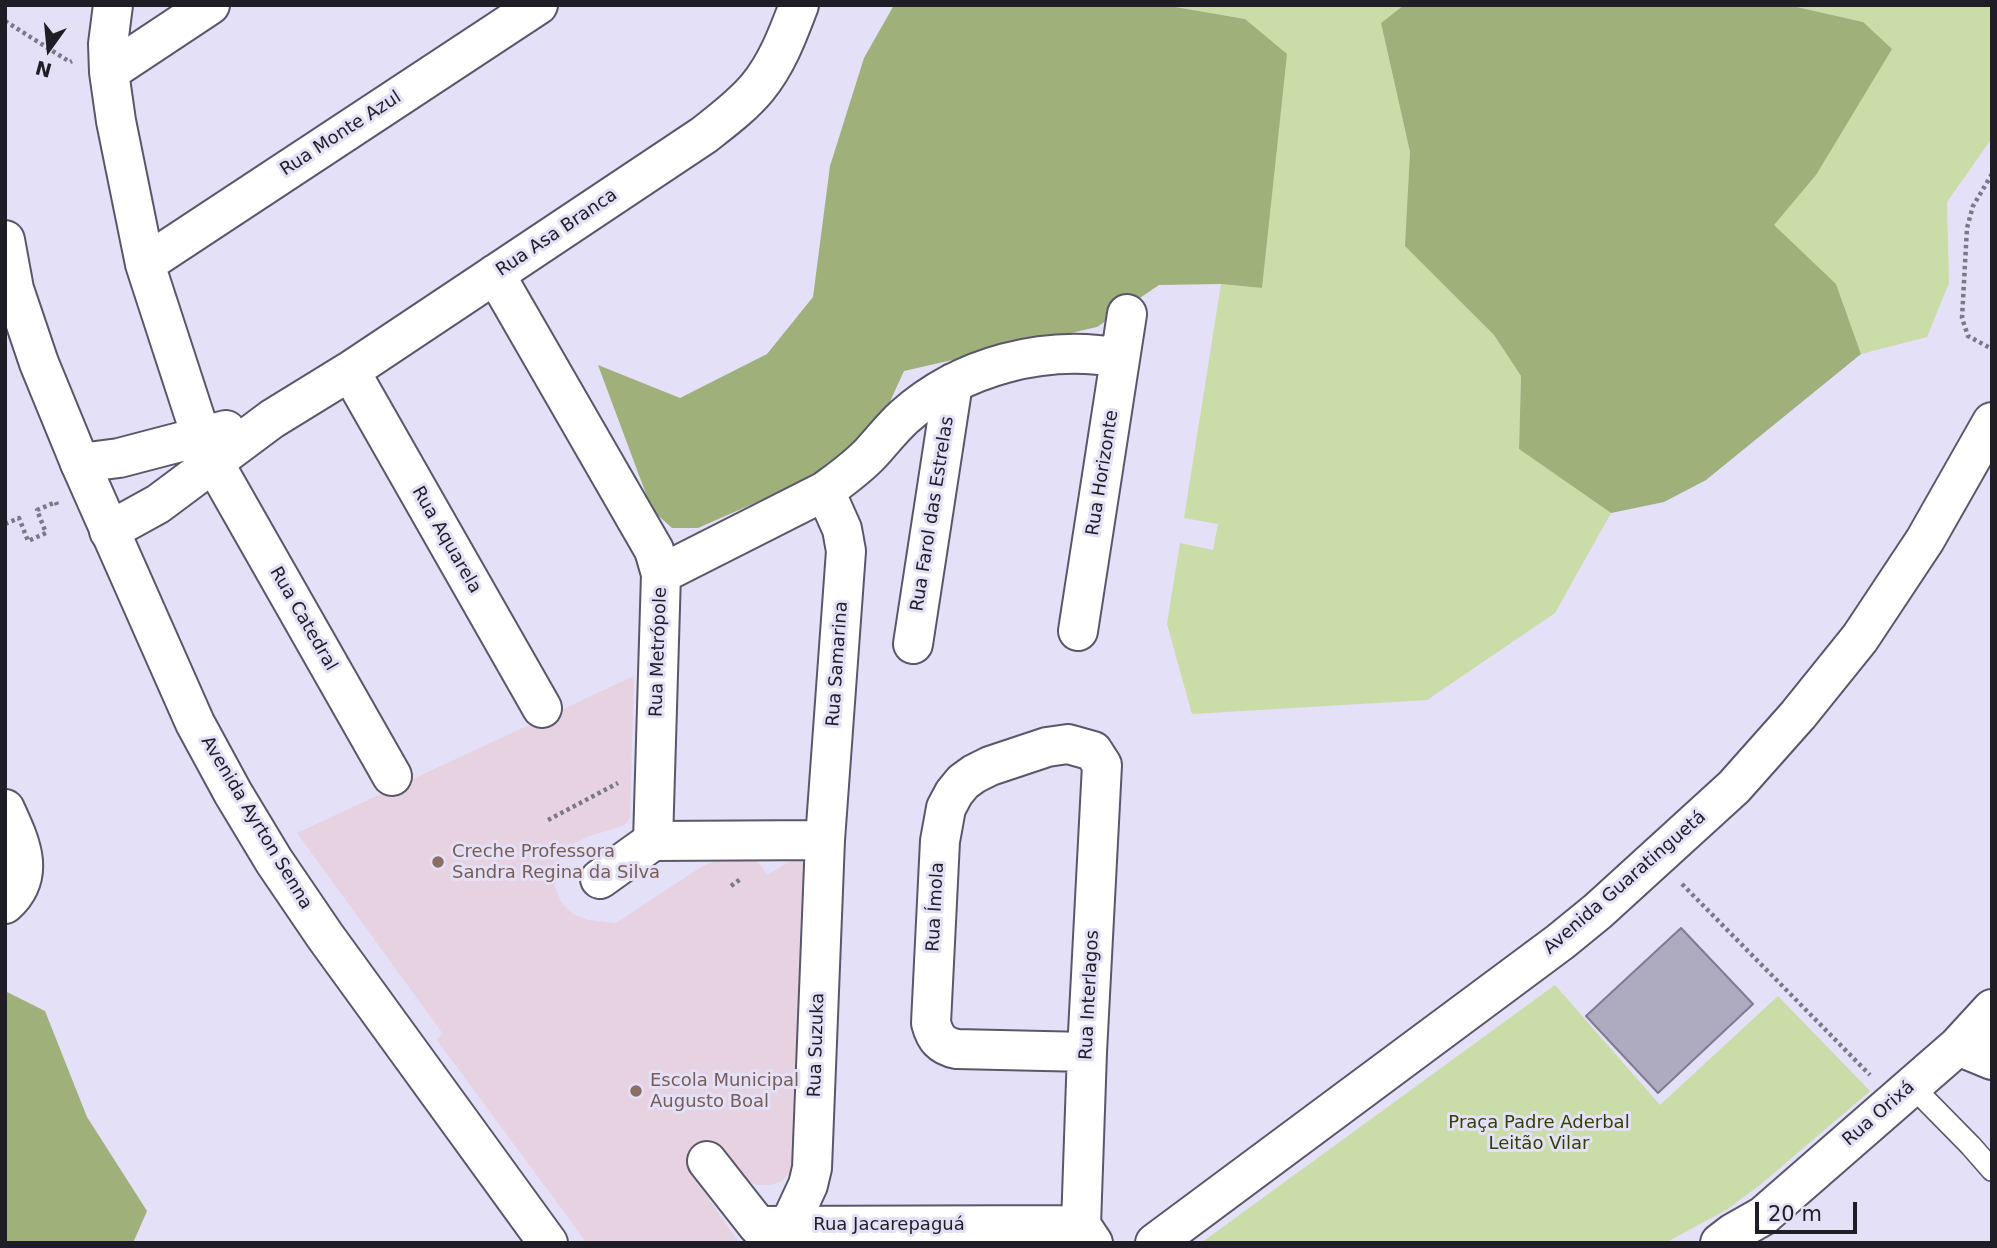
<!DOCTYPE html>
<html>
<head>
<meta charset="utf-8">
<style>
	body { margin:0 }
	#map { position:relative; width:1997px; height:1248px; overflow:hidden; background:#e3e0f7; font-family:"DejaVu Sans",sans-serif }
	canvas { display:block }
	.frame { position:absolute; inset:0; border:7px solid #1f1e26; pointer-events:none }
	.north { position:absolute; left:14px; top:14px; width:70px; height:70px; -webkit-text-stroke:5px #e3e0f7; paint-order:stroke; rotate:195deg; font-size:19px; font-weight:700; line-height:28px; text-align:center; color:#1f1e26 }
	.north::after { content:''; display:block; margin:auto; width:24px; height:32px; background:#1f1e26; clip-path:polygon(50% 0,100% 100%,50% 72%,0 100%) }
	.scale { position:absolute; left:1755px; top:1202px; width:102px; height:32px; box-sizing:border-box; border:4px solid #1f1e26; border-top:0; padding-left:9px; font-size:21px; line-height:24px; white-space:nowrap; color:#1f1e26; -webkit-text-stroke:5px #e3e0f7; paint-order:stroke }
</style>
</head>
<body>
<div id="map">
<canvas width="1997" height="1248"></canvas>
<div class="frame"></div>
<div class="north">N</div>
<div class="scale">20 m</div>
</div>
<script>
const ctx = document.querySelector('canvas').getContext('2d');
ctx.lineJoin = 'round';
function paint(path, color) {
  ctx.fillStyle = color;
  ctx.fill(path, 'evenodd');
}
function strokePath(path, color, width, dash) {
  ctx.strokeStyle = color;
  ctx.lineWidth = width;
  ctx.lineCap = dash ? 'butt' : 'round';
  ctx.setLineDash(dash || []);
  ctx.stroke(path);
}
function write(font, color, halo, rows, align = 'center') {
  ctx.font = font + ' "DejaVu Sans",sans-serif';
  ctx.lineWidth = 6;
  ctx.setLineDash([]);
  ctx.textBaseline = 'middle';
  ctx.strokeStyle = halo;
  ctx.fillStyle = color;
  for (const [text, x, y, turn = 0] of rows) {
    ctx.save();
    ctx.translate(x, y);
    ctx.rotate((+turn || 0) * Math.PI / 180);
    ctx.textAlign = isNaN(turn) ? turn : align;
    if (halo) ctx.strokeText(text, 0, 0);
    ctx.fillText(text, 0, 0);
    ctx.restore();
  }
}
const education = new Path2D(`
	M634,676L630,817L627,823L622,826L587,837L571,845L562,855L556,869L555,886L561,902L573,914L588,920L616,923L701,867L714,861L754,856L767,875L796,858L807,864L796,1159L791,1172L782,1181L771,1185H756L745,1179L717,1143L688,1168L739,1243H587L436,1039L443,1034L297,833Z`);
const green = new Path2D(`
	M1164,5H1404L1381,23L1410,152L1406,246L1494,335L1521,376L1519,449L1611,513L1555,613L1427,700L1192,714L1167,624L1180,543L1213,550L1218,524L1184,518L1221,284L1261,288L1245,19Z
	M1788,5H1992V138L1947,202L1949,283L1927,337L1861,354L1836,284L1773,225L1816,175L1863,22Z
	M1555,985L1660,1105L1778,996L1870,1091L1760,1185L1726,1210L1665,1243H1201Z`);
const forest = new Path2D(`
	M894,5H1164L1245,19L1287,54L1262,288L1221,284L1159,285L1097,327L904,371L882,419L823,473L698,528H672L652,510L598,365L680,398L767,354L813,297L830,166L864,58Z
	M1404,5H1788L1863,22L1892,49L1816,175L1774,225L1836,284L1861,354L1706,480L1664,502L1611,513L1519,449L1521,376L1494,335L1405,246L1410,152L1381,23Z
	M5,991L45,1011L87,1117L147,1211L133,1243H5Z`);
const building = new Path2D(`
	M1681,928L1753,1004L1658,1093L1586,1016Z`);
const path = new Path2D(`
	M5,21L70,62L72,61
	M1992,174L1973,206L1967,228L1962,318L1968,336L1992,349
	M5,524L19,518L28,541L46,533L37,510L56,502L57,505
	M548,820L618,783
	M1682,884L1870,1075
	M731,886L742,878`);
const lane = new Path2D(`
	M1912,1086L1971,1146L1992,1170`);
const street = new Path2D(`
	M113,5L108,44L109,72L116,121L145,264L201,436L214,463L392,776
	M109,72L210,5
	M145,264L538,5
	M495,274L654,550L661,574L653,841L600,879
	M350,371L542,708
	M80,463L119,458L226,430
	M109,531L158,504L272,419L350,371L704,135C723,120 742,106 757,88C777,64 788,34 799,5
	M661,574L825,491C841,479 857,468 871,453C882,441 892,428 904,417C961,366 1045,344 1120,358
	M1078,631L1127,314
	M913,644L953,383
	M5,809C20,842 37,875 5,904
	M653,841L825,840
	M1958,1046L1992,1060
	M707,1161L758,1226L1081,1225L1093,1243
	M1081,1225L1087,1052L1102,765L1093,751L1068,744L1047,747L990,766L974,774L963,782L954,793L946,808L940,841L931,1023C935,1038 941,1046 957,1049L1087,1052
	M781,1243L808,1185L812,1168L825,840L846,551L842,529L825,491
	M1720,1243L1733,1233L1763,1216L1958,1046L1992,1009`);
const secondary = new Path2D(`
	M5,240L14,289L39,363L80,463L195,723L233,793L274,861L325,936L548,1243
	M1155,1243L1560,942L1598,911L1734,787L1798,715L1860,638L1925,540L1992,422`);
const markers = [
	[438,862,7,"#8d6e63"],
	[636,1091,7,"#8d6e63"]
];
const streetNames = [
	["Rua Monte Azul",341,134,-33],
	["Rua Asa Branca",557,233,-34],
	["Rua Horizonte",1103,473,-81],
	["Rua Farol das Estrelas",933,514,-81],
	["Rua Aquarela",446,540,60],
	["Rua Catedral",303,619,60],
	["Rua Metrópole",659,652,-88],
	["Rua Samarina",838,664,-86],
	["Avenida Ayrton Senna",256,823,59],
	["Avenida Guaratinguetá",1625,883,-41],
	["Rua Ímola",936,907,-87],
	["Rua Interlagos",1090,995,-87],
	["Rua Suzuka",817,1045,-88],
	["Rua Orixá",1879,1114,-41],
	["Rua Jacarepaguá",889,1225]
];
const educationNames = [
	["Creche Professora",452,852],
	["Sandra Regina da Silva",452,873],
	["Escola Municipal",650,1081],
	["Augusto Boal",650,1102]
];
const parkNames = [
	["Praça Padre Aderbal",1539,1123],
	["Leitão Vilar",1539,1144]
];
paint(education, '#e7d2e1');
paint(green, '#cadca7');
paint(forest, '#9fb07b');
paint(building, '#aeabc1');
strokePath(building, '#7e7c91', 2);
strokePath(lane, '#59576a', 24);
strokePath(street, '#59576a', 42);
strokePath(secondary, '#59576a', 42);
strokePath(path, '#7b7988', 4.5, [3.5, 3.5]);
strokePath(lane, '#fff', 21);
strokePath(street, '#fff', 38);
strokePath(secondary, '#fff', 38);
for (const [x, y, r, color] of markers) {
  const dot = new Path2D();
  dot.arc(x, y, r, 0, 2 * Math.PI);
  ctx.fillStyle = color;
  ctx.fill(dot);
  strokePath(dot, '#e3e0f7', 2.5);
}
write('18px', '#1f1e26', '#e3e0f7', streetNames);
write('18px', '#785e54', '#e3e0f7', educationNames, 'left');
write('18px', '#324101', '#e3e0f7', parkNames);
</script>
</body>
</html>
